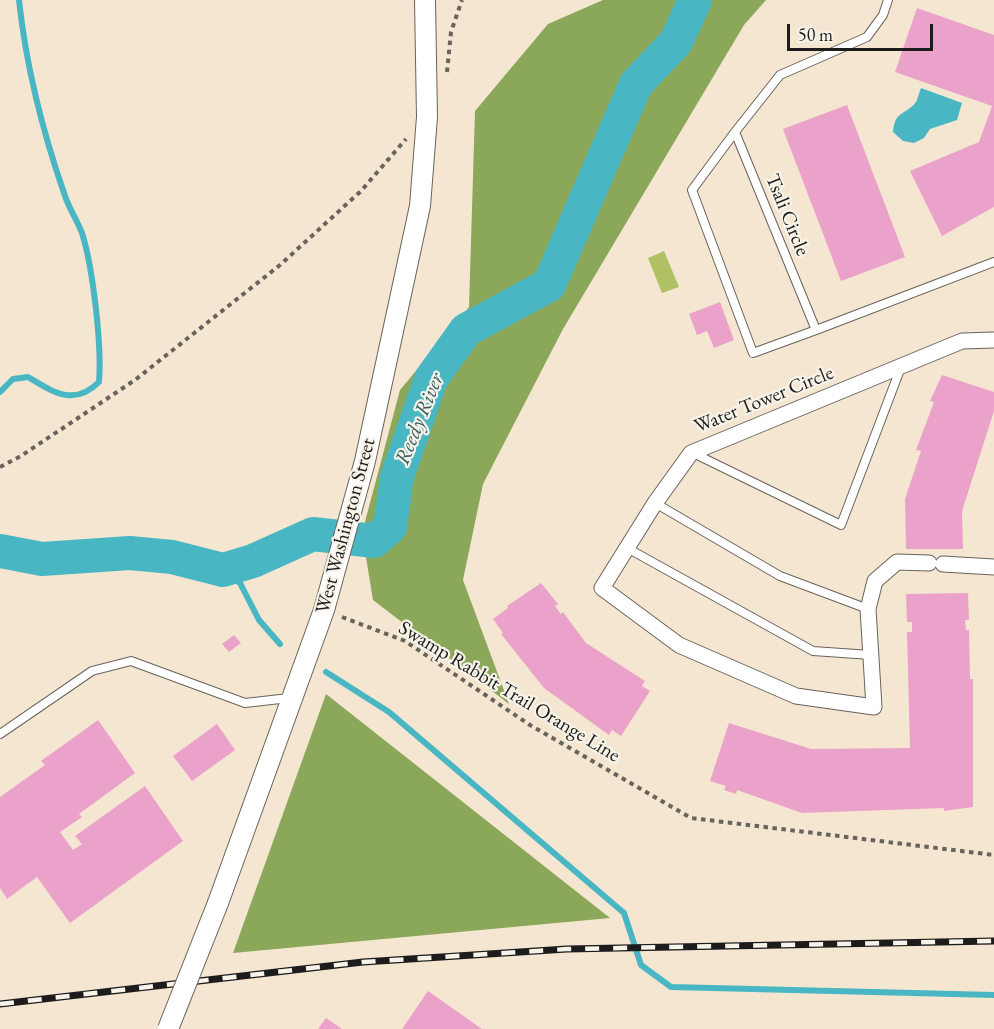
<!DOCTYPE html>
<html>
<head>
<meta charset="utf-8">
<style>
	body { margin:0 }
	#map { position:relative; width:994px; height:1029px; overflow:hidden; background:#f5e6d1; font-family:"EB Garamond",serif }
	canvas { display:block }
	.scale { position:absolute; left:787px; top:24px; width:146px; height:27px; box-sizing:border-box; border:3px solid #1c1c1c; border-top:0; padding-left:8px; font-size:18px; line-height:21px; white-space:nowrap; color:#1c1c1c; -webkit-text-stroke:4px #f7f3e8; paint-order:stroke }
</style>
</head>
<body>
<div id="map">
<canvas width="994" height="1029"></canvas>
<div class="scale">50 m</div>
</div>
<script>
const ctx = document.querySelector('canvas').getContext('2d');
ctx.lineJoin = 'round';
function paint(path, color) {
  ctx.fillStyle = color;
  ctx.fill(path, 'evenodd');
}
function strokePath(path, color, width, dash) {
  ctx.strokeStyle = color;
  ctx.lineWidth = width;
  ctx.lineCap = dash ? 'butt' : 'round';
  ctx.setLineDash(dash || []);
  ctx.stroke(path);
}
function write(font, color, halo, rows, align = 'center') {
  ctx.font = font + ' "EB Garamond",serif';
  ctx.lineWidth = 4.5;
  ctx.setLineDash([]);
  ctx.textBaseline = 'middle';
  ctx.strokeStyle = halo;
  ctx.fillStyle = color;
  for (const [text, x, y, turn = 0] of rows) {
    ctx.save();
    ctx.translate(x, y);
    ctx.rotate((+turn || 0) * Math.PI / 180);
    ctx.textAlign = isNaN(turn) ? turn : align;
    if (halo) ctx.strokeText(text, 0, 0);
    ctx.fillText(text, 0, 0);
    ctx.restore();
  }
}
const green = new Path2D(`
	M664,251L679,287L662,293L648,258Z`);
const forest = new Path2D(`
	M603,0H766L744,25L563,329L483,484L463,580L509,704L373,600L362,533L400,390L469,307L475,111L548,24Z
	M326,694L610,918L233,953Z`);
const water = new Path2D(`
	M921,88L962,103L957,120L930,129L924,138L914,143L903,141L893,132C895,110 905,116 916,102C918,99 919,92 921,88Z`);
const stream = new Path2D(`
	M0,392L13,379L28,377C53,392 74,407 99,382C102,346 93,268 82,233C77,220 69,208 65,196C43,133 26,66 19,0
	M223,570L240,583L259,620L280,644
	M326,672L389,712L624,913L641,965L671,987L994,995`);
const river = new Path2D(`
	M0,551L42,559L130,553L172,557L223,570L253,561L313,534L374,541L390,527L397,477L431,379L466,330L549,285L636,84L676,42L695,0`);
const building = new Path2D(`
	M917,8L994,35V207L942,236L910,171L979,142L992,106L895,72Z
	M847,105L905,257L841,281L783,129Z
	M720,302L734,340L714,348L707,331L697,335L689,314Z
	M942,375L994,392V411L962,511L963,549H906L905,499L921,451L916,450L934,402L930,401Z
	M541,583L558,604L555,606L561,614L563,612L586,643L645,681L642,686L650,691L621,736L612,730L609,735L544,688L501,634L503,633L493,619L508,608L507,606Z
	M968,593L969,620H965L966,630H969L970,679H973V807L944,811V808L802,813L737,790L736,794L724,790L726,786L710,781L729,723L811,749L910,748L907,632H912V622H907L906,594Z
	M234,635L241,643L229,652L222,644Z
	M98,720L135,773L79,814L82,817L60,832L73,850L82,844L75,836L145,786L183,841L70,923L37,877L7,899L0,888V797L45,765L41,761Z
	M217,724L235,750L192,781L173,756Z
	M428,991L482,1029H402Z
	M326,1018L342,1029H318Z`);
const path = new Path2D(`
	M447,72L451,32L462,0
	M0,467L21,456L135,380L280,265L361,191L406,139
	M342,617L405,641L530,725L691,818L994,855`);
const service = new Path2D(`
	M888,0L883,15L867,37L780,75L735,132L816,330L994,262
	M735,132L692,190L753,353L816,330
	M693,453L841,525L901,367
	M655,503L780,576L868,609
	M627,548L813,651L871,655
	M0,734L92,671L131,661L245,703L289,698`);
const minor = new Path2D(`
	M929,563L897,562L875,581L868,609L874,707L796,696L679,645L602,588L655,503L691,453L962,341L994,340
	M943,564L994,567`);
const tertiary = new Path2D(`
	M218,903L324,610L365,461L420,206L427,117L425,0`);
const rail = new Path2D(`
	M0,1004L363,962L567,949L994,941`);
const tertiaryBridge = new Path2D(`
	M168,1029L218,903`);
const streetNames = [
	["Tsali Circle",787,215,68],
	["Water Tower Circle",764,400,-22],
	["West Washington Street",346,526,-75],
	["Swamp Rabbit Trail Orange Line",509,692,31]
];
const waterNames = [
	["Reedy River",420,419,-68]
];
paint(green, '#afc164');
paint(forest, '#8ba75a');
paint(water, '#49b7c3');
strokePath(stream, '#49b7c3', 6);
strokePath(river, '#49b7c3', 34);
paint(building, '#eba2ca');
strokePath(service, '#68635b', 10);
strokePath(minor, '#68635b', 17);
strokePath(tertiary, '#68635b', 22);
strokePath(path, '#68635b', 4, [4.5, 4.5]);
strokePath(service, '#fff', 8);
strokePath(minor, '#fff', 15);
strokePath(tertiary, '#fff', 20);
strokePath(rail, '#1c1c1c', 7);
strokePath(rail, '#f7f3e8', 4.5, [14]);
strokePath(tertiaryBridge, '#68635b', 22, []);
strokePath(tertiaryBridge, '#fff', 20);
write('20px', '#1c1c1c', '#f7f3e8', streetNames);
write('italic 21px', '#2e5a5f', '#f7f3e8', waterNames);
</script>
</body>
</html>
